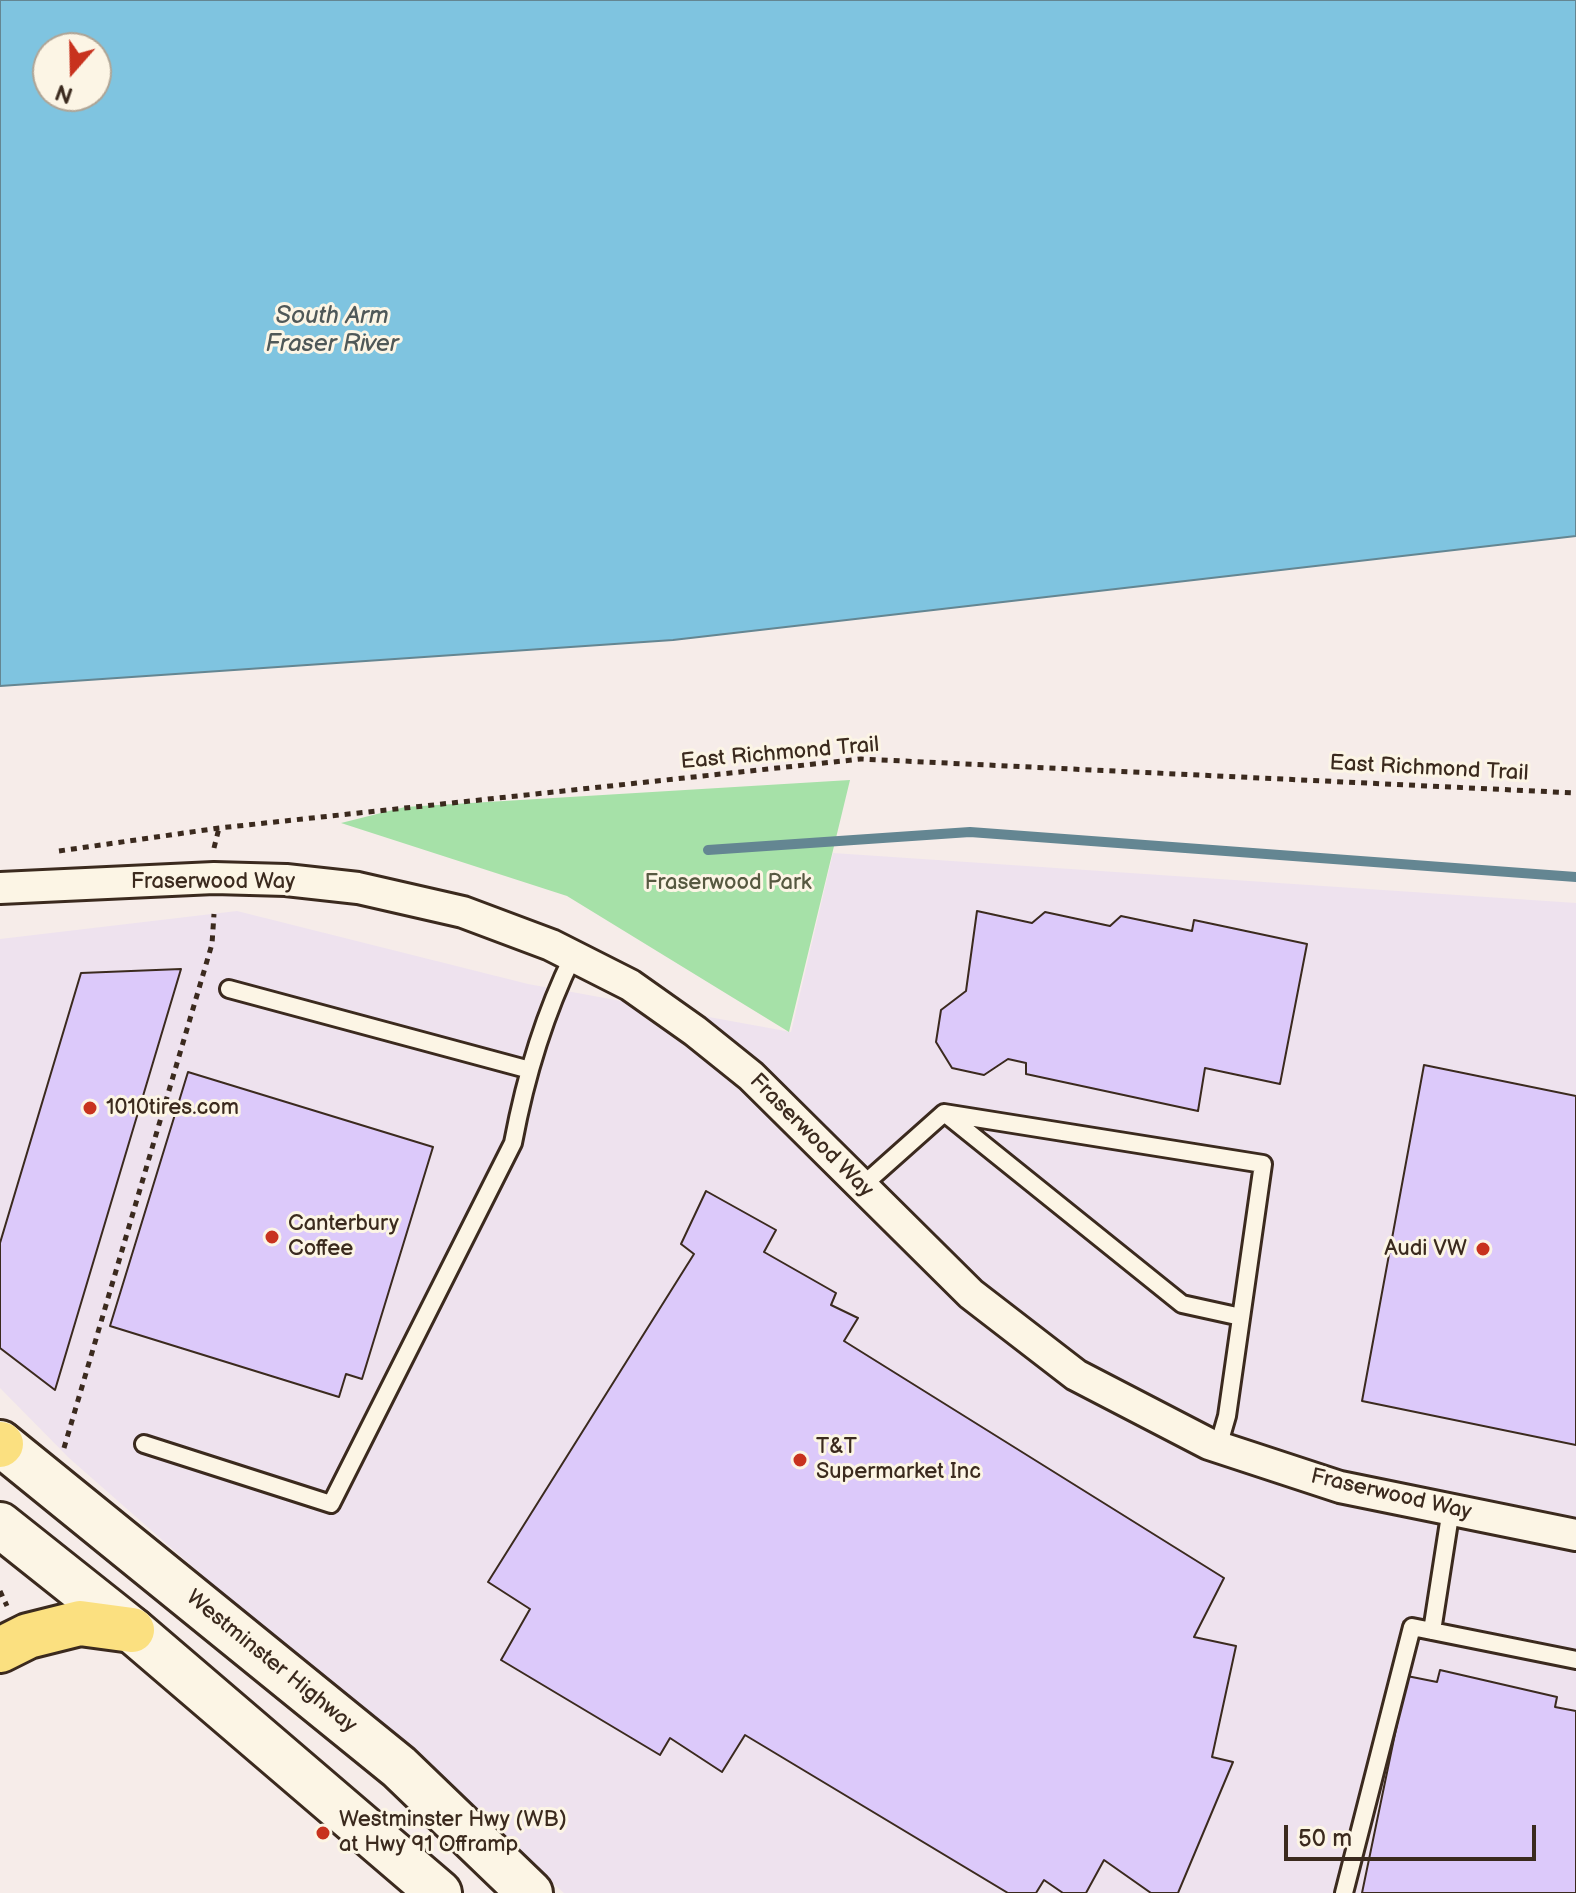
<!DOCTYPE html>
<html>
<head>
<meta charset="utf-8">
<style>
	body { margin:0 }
	#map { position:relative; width:1576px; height:1893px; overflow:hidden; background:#f6ece9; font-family:"Balsamiq Sans",sans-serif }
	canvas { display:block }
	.north { position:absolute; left:32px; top:32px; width:80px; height:80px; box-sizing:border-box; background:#fcf5e5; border:2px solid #afa495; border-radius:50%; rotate:200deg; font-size:22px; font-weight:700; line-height:32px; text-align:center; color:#3b2a1e }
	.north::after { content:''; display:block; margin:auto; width:28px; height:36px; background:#c8321e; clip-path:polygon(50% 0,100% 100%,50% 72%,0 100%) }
	.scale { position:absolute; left:1284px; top:1825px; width:252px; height:36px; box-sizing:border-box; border:4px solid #3b2a1e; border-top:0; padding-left:10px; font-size:24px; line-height:28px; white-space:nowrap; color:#3b2a1e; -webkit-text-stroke:6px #fcf5e5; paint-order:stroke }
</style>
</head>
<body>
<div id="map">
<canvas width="1576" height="1893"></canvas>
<div class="north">N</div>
<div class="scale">50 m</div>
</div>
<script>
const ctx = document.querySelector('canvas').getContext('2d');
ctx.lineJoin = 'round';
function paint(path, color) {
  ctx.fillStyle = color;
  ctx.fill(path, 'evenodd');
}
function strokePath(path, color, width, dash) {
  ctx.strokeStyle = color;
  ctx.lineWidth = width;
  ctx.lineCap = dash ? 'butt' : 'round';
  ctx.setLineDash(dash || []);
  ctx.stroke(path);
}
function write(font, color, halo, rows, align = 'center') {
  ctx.font = font + ' "Balsamiq Sans",sans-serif';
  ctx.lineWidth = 6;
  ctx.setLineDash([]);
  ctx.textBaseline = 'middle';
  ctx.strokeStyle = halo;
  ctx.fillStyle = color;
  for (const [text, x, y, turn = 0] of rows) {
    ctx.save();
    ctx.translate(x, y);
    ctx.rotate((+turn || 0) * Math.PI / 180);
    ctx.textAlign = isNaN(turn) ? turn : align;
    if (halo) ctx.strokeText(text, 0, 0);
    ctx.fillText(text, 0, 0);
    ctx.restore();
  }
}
const built = new Path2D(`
	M833,853L1576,903V1893H564L69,1458L0,1388V939L237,911L528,984L791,1032Z`);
const green = new Path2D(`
	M850,780L789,1032L567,896L341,823L405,807Z`);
const water = new Path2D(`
	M0,0H1576V536L673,640L0,686ZM48,48H96V96H48Z`);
const stream = new Path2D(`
	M708,850L970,832L1576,877`);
const building = new Path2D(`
	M977,911L1032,923L1045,912L1110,926L1121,916L1192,931L1194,920L1307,944L1280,1084L1205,1068L1198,1111L1026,1074V1063L1008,1059L984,1075L952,1068L936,1042L941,1010L966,991Z
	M181,969L55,1390L0,1348V1243L81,973Z
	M1424,1065L1576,1096V1445L1362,1401Z
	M188,1072L433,1147L362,1379L346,1374L339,1397L110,1326Z
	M706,1191L776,1230L764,1252L836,1293L831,1305L858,1318L844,1341L1224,1578L1194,1637L1236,1646L1212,1757L1233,1762L1178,1893H1151L1104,1860L1086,1893H1063L1044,1880L1036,1893H1008L745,1735L722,1772L670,1738L660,1755L501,1660L530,1609L488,1582L694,1254L681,1244Z
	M1440,1670L1557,1697L1555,1707L1576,1711V1893H1362L1407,1676L1437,1682Z`);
const path = new Path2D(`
	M214,848L219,828
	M59,851L219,828L861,759L1576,793
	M64,1448L212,944L214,914
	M0,1591L7,1606`);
const lane = new Path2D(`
	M229,989L530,1070
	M947,1115L1182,1304L1241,1317
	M862,1186L944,1113L1263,1164L1227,1416L1218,1447
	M144,1444L331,1504L513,1143C525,1079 544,1015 573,956
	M1432,1631L1451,1509
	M1344,1893L1412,1627L1576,1660`);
const street = new Path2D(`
	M0,888L214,878L286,880L358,888L463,912L551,945L630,985L695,1031L751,1076L971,1294L1076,1375L1209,1444L1340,1487L1576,1535`);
const secondary = new Path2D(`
	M0,1443L399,1767L530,1893
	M0,1525L132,1630L439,1893`);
const highway = new Path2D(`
	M0,1445L1,1444
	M0,1650L28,1636L80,1623L132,1630`);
const markers = [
	[90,1108,8,"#c8321e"],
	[272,1237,8,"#c8321e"],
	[1483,1249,8,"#c8321e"],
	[800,1460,8,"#c8321e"],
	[323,1833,8,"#c8321e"]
];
const streetNames = [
	["East Richmond Trail",780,754,-5],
	["East Richmond Trail",1429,769,3],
	["Fraserwood Way",213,882],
	["Fraserwood Way",811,1136,45],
	["Fraserwood Way",1391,1495,13],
	["Westminster Highway",271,1662,39]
];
const parkNames = [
	["Fraserwood Park",728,883]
];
const poiNames = [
	["1010tires.com",106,1108],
	["Canterbury",288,1224],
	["Coffee",288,1249],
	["Audi VW",1467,1249,"right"],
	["T&T",816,1447],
	["Supermarket Inc",816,1472],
	["Westminster Hwy (WB)",339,1820],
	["at Hwy 91 Offramp",339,1845]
];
const waterNames = [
	["South Arm",332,317],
	["Fraser River",332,345]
];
paint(built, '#eee2ee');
paint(green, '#a6e1a8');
paint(water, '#7fc4e0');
strokePath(water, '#648692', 2);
strokePath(stream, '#648692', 10);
paint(building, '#dcc9fa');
strokePath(building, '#3b2a1e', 2);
strokePath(lane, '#3b2a1e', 22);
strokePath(street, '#3b2a1e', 36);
strokePath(secondary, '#3b2a1e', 50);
strokePath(highway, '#3b2a1e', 50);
strokePath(path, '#3b2a1e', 5, [6, 6]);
strokePath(lane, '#fcf5e5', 16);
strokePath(street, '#fcf5e5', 30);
strokePath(secondary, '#fcf5e5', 44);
strokePath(highway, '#fbe080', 44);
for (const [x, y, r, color] of markers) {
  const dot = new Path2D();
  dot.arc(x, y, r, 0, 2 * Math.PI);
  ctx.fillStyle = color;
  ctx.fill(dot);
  strokePath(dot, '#fcf5e5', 3);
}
write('22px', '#3b2a1e', '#fcf5e5', streetNames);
write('22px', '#565840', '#fcf5e5', parkNames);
write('22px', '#3b2a1e', '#fcf5e5', poiNames, 'left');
write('italic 24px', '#4f5858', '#fcf5e5', waterNames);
</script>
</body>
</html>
